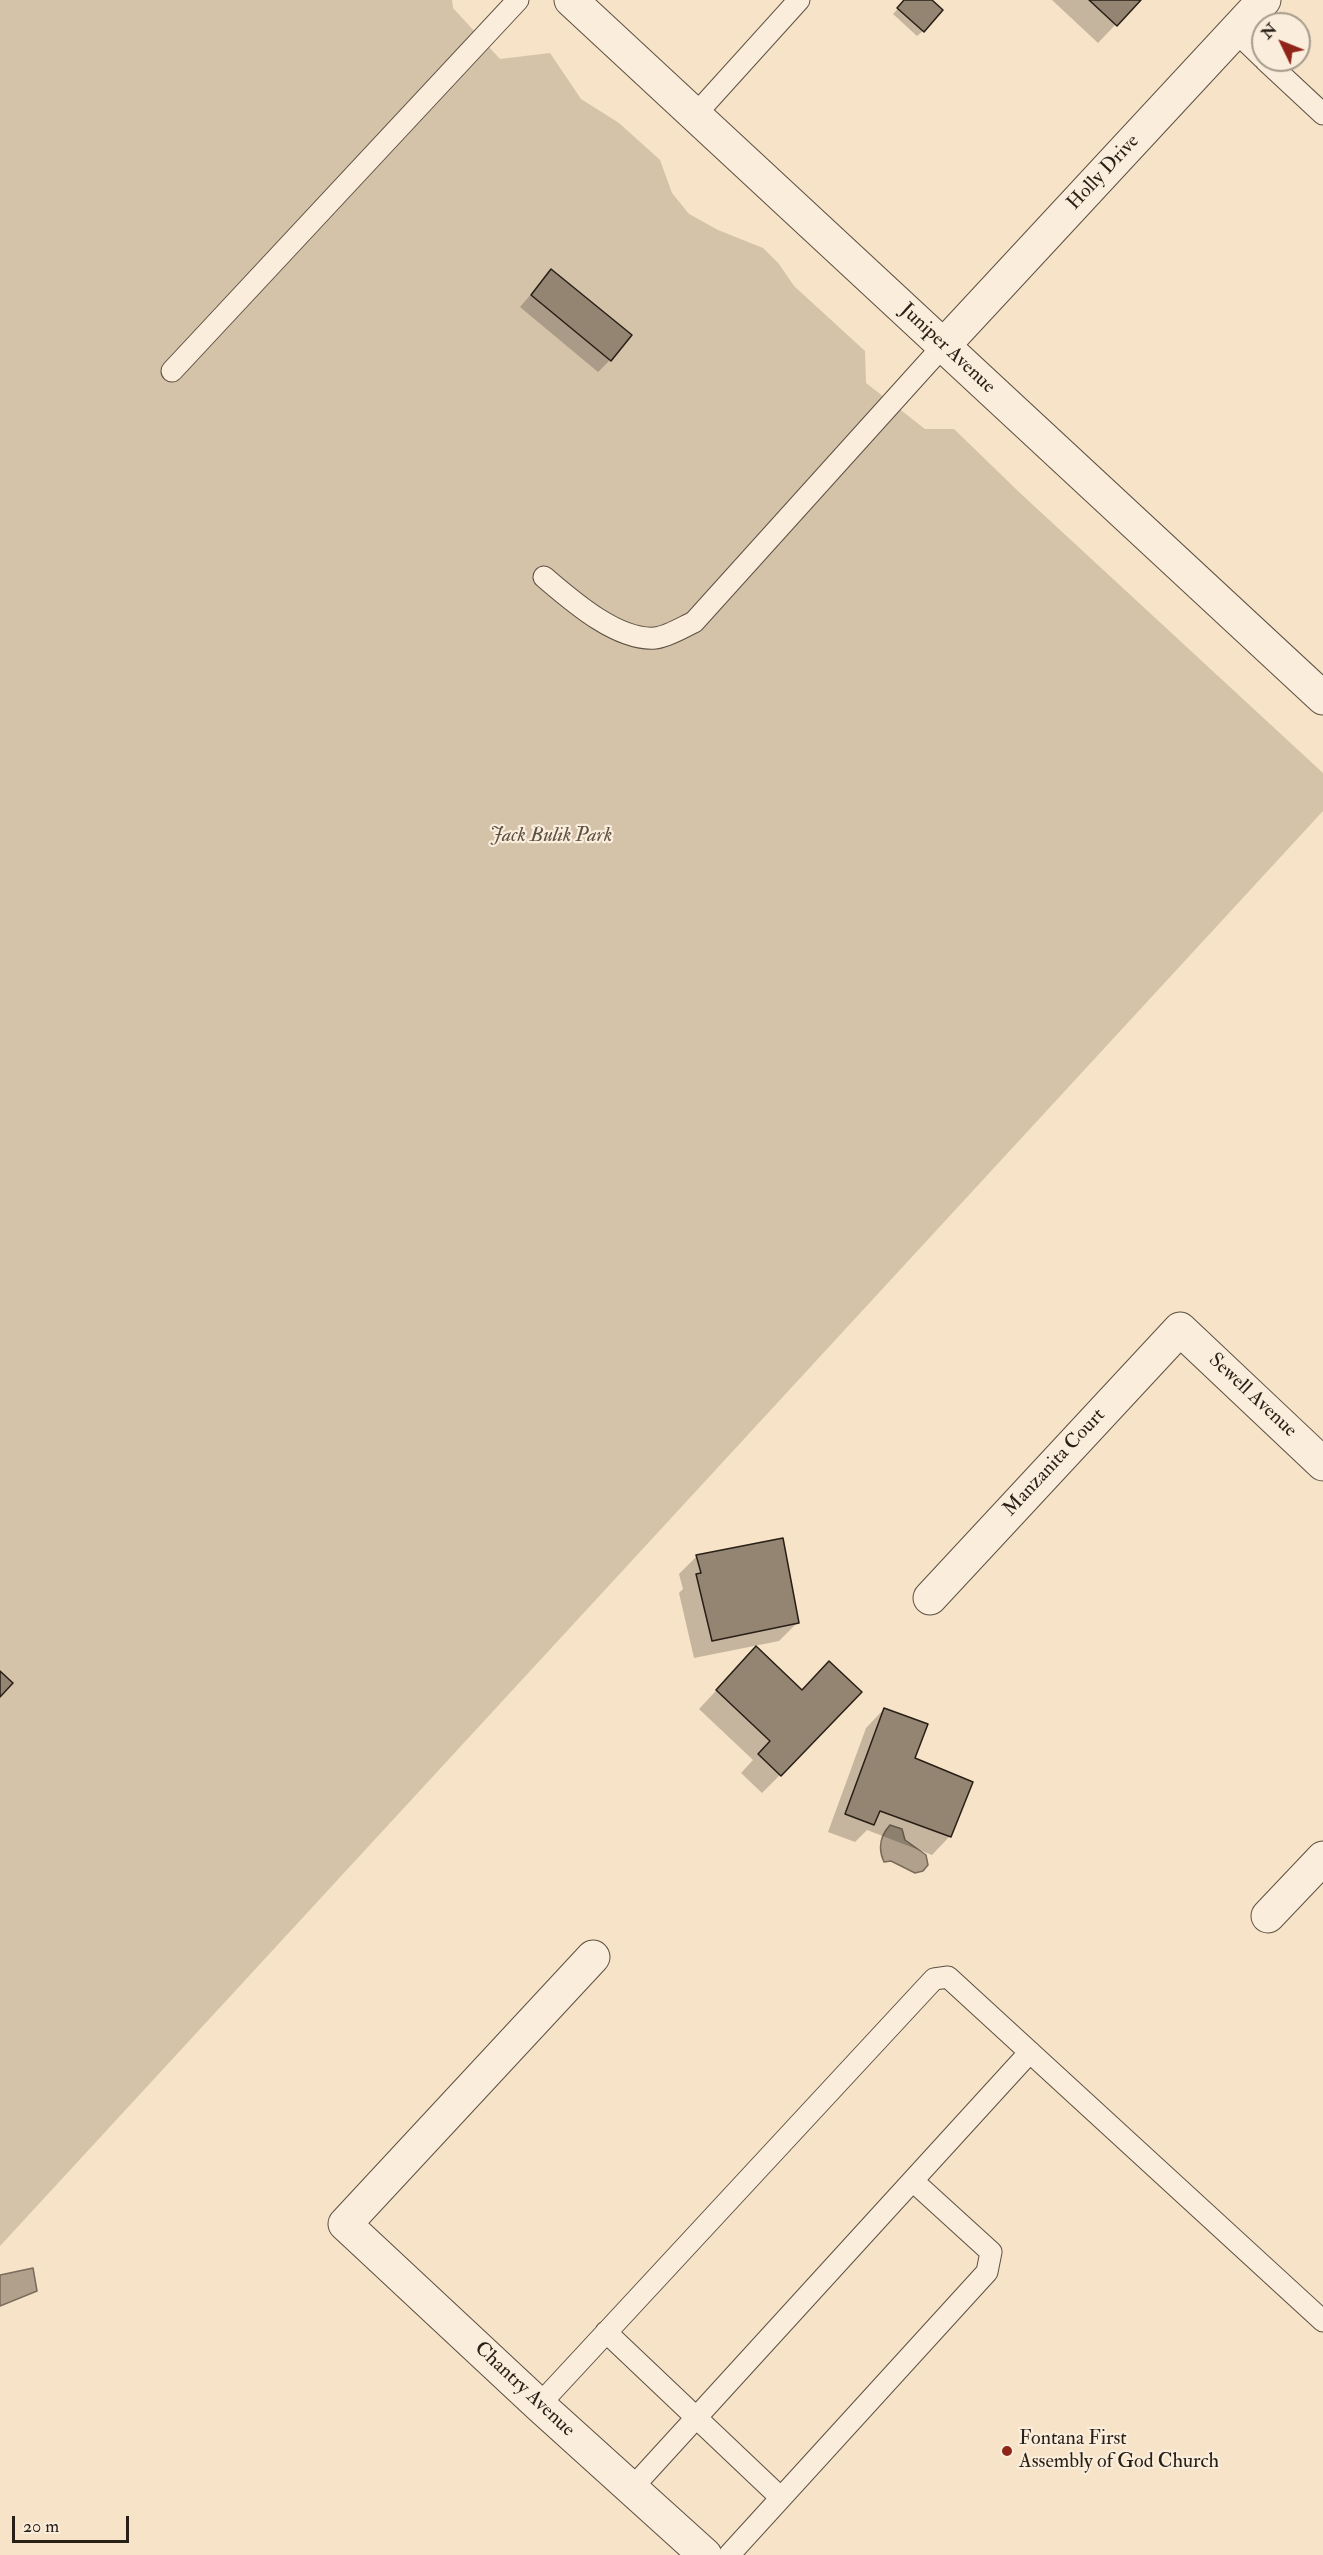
<!DOCTYPE html>
<html>
<head>
<meta charset="utf-8">
<style>
	body { margin:0 }
	#map { position:relative; width:1323px; height:2555px; overflow:hidden; background:#f7e3c7; font-family:"IM FELL Double Pica",serif }
	canvas { display:block }
	.north { position:absolute; left:1251px; top:12px; width:60px; height:60px; box-sizing:border-box; background:#faeddb; border:2px solid #a69b8c; border-radius:50%; rotate:313deg; font-size:16px; font-weight:700; line-height:24px; text-align:center; color:#281f16 }
	.north::after { content:''; display:block; margin:auto; width:21px; height:27px; background:#8f2418; clip-path:polygon(50% 0,100% 100%,50% 72%,0 100%) }
	.scale { position:absolute; left:12px; top:2516px; width:117px; height:27px; box-sizing:border-box; border:3px solid #281f16; border-top:0; padding-left:8px; font-size:18px; line-height:21px; white-space:nowrap; color:#281f16; -webkit-text-stroke:4px #faeddb; paint-order:stroke }
</style>
</head>
<body>
<div id="map">
<canvas width="1323" height="2555"></canvas>
<div class="north">N</div>
<div class="scale">20 m</div>
</div>
<script>
const ctx = document.querySelector('canvas').getContext('2d');
ctx.lineJoin = 'round';
function paint(path, color) {
  ctx.fillStyle = color;
  ctx.fill(path, 'evenodd');
}
function strokePath(path, color, width, dash) {
  ctx.strokeStyle = color;
  ctx.lineWidth = width;
  ctx.lineCap = dash ? 'butt' : 'round';
  ctx.setLineDash(dash || []);
  ctx.stroke(path);
}
function write(font, color, halo, rows, align = 'center') {
  ctx.font = font + ' "IM FELL Double Pica",serif';
  ctx.lineWidth = 4.5;
  ctx.setLineDash([]);
  ctx.textBaseline = 'middle';
  ctx.strokeStyle = halo;
  ctx.fillStyle = color;
  for (const [text, x, y, turn = 0] of rows) {
    ctx.save();
    ctx.translate(x, y);
    ctx.rotate((+turn || 0) * Math.PI / 180);
    ctx.textAlign = isNaN(turn) ? turn : align;
    if (halo) ctx.strokeText(text, 0, 0);
    ctx.fillText(text, 0, 0);
    ctx.restore();
  }
}
const green = new Path2D(`
	M0,0H452L453,8L500,59L550,53L581,99L619,123L660,160L672,193L689,214L718,230L763,248L779,264L794,286L865,351L866,383L925,429H954L1020,493L1323,773V811L0,2246Z`);
const water = new Path2D(`
	M890,1825L902,1829L905,1840L926,1855L928,1865L923,1871L915,1873L891,1861L884,1862C878,1849 880,1836 890,1825Z
	M33,2268L37,2291L0,2306V2275Z`);
const shadow = new Path2D(`
	M906,0H929L923,31L917,36L893,14Z
	M1052,0H1139L1098,43Z
	M551,271L610,360L598,372L520,307Z
	M697,1556L797,1623L779,1641L694,1658L679,1593L683,1589L679,1574Z
	M756,1648L801,1691L829,1663L780,1775L762,1793L741,1773L753,1760L699,1709Z
	M884,1709L913,1759L950,1836L932,1855L867,1830L855,1842L828,1832L866,1728Z`);
const building = new Path2D(`
	M904,0H932L943,10L924,32L897,8Z
	M1089,0H1141L1117,26Z
	M551,269L632,335L611,361L531,295Z
	M783,1538L799,1623L712,1641L696,1574L701,1573L696,1555Z
	M756,1646L802,1690L829,1661L862,1692L781,1776L758,1754L770,1741L716,1690Z
	M0,1671L13,1683L0,1697Z
	M884,1708L928,1724L915,1758L973,1782L951,1837L880,1811L874,1825L845,1814Z`);
const service = new Path2D(`
	M1235,31L1263,58
	M1265,60L1323,114
	M695,115L799,0
	M172,371L518,0
	M544,577C571,600 617,641 655,638C667,637 683,627 694,622L943,346
	M606,2332L781,2498
	M539,2405L934,1979L948,1977L1323,2321
	M632,2488L1030,2052
	M729,2555L987,2272L991,2252L913,2181`);
const minor = new Path2D(`
	M943,346L1264,0
	M930,1598L1180,1329L1323,1464
	M1268,1916L1323,1858
	M593,1957L345,2224L539,2405L705,2555`);
const tertiary = new Path2D(`
	M571,0L1323,698`);
const markers = [
	[1007,2451,6,"#8f2418"]
];
const streetNames = [
	["Holly Drive",1104,173,-47],
	["Juniper Avenue",947,349,43],
	["Sewell Avenue",1252,1396,43],
	["Manzanita Court",1055,1463,-47],
	["Chantry Avenue",524,2390,43]
];
const parkNames = [
	["Jack Bulik Park",551,837]
];
const poiNames = [
	["Fontana First",1019,2440],
	["Assembly of God Church",1019,2463]
];
paint(green, '#d4c2a9');
paint(water, '#b1a08b');
strokePath(water, '#7a6c5c', 1.5);
paint(shadow, '#0003');
paint(building, '#948572');
strokePath(building, '#281f16', 1.5);
strokePath(service, '#5c5042', 23);
strokePath(minor, '#5c5042', 35);
strokePath(tertiary, '#5c5042', 35);
strokePath(service, '#faeddb', 21);
strokePath(minor, '#faeddb', 33);
strokePath(tertiary, '#faeddb', 33);
for (const [x, y, r, color] of markers) {
  const dot = new Path2D();
  dot.arc(x, y, r, 0, 2 * Math.PI);
  ctx.fillStyle = color;
  ctx.fill(dot);
  strokePath(dot, '#faeddb', 2);
}
write('20px', '#281f16', '#faeddb', streetNames);
write('italic 20px', '#5c5042', '#faeddb', parkNames);
write('20px', '#281f16', '#faeddb', poiNames, 'left');
</script>
</body>
</html>
